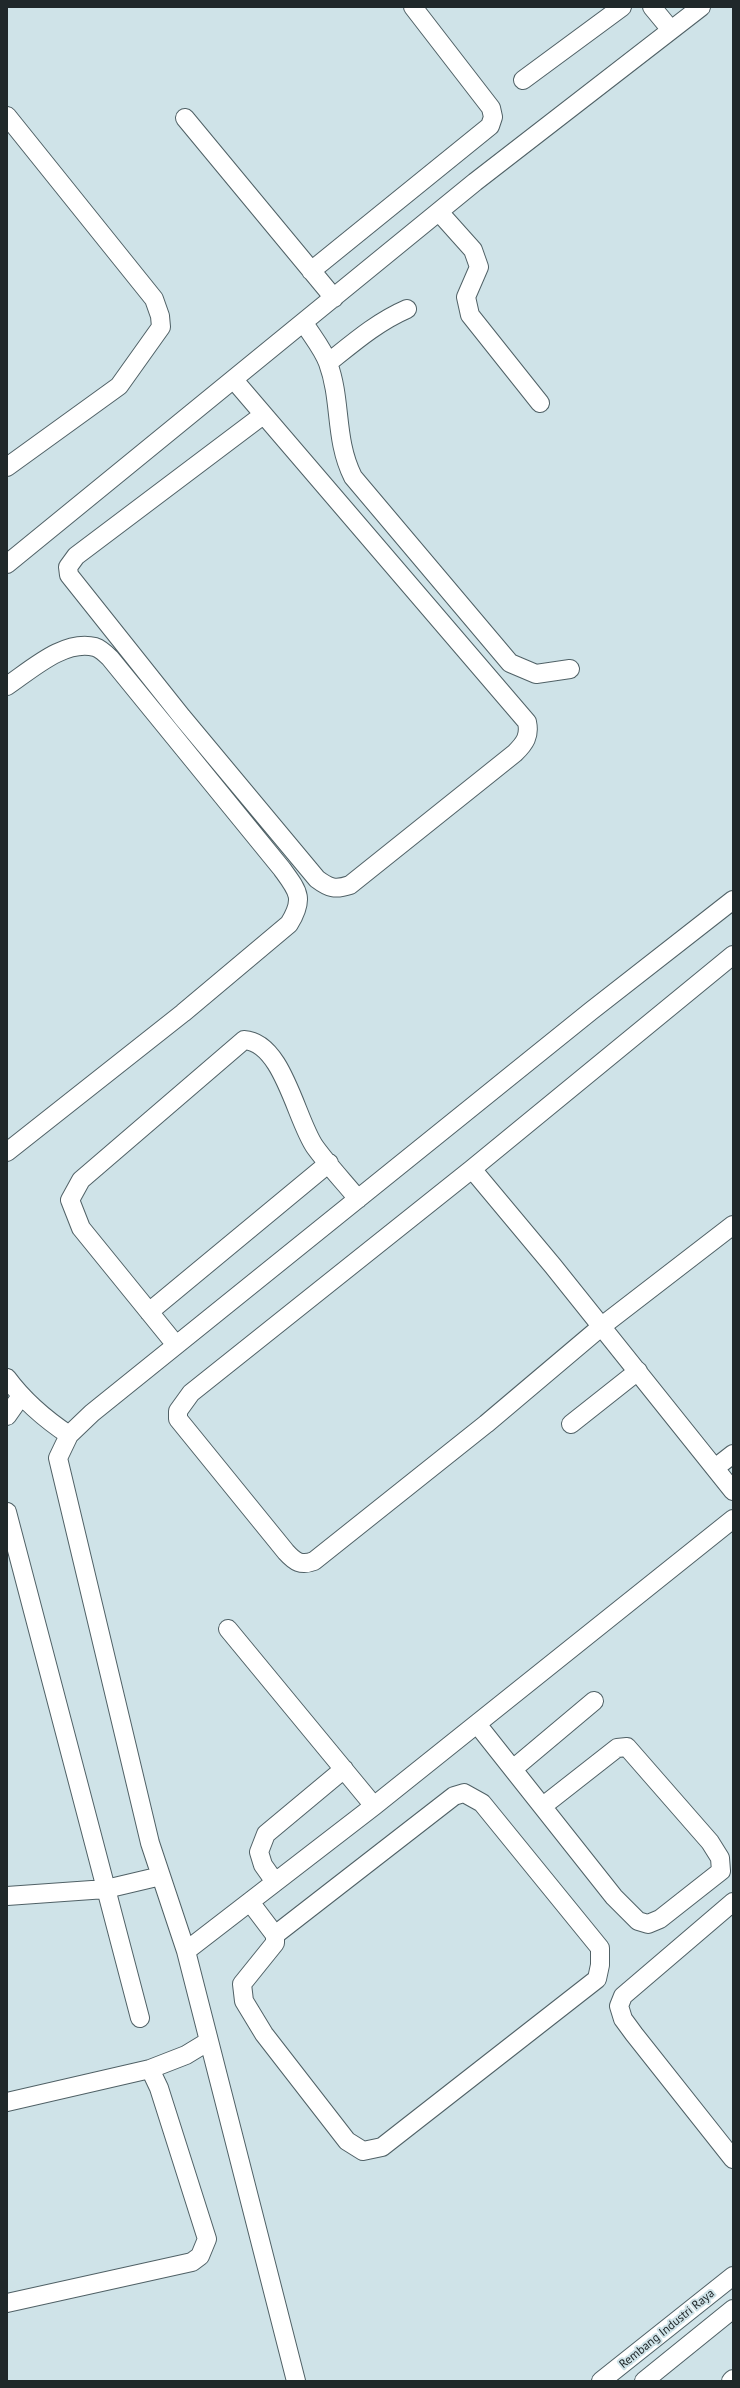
<!DOCTYPE html>
<html>
<head>
<meta charset="utf-8">
<style>
	body { margin:0 }
	#map { position:relative; width:740px; height:2388px; overflow:hidden; background:#cfe3e8; font-family:"PT Sans",sans-serif }
	canvas { display:block }
	.frame { position:absolute; inset:0; border:8px solid #20282a; pointer-events:none }
</style>
</head>
<body>
<div id="map">
<canvas width="740" height="2388"></canvas>
<div class="frame"></div>
</div>
<script>
const ctx = document.querySelector('canvas').getContext('2d');
ctx.lineJoin = 'round';
function strokePath(path, color, width, dash) {
  ctx.strokeStyle = color;
  ctx.lineWidth = width;
  ctx.lineCap = dash ? 'butt' : 'round';
  ctx.setLineDash(dash || []);
  ctx.stroke(path);
}
function write(font, color, halo, rows, align = 'center') {
  ctx.font = font + ' "PT Sans",sans-serif';
  ctx.lineWidth = 4;
  ctx.setLineDash([]);
  ctx.textBaseline = 'middle';
  ctx.strokeStyle = halo;
  ctx.fillStyle = color;
  for (const [text, x, y, turn = 0] of rows) {
    ctx.save();
    ctx.translate(x, y);
    ctx.rotate((+turn || 0) * Math.PI / 180);
    ctx.textAlign = isNaN(turn) ? turn : align;
    if (halo) ctx.strokeText(text, 0, 0);
    ctx.fillText(text, 0, 0);
    ctx.restore();
  }
}
const minor = new Path2D(`
	M652,7L671,30
	M523,80L622,7
	M7,116L154,299L160,316L161,327L119,386L7,467
	M185,118L334,298
	M439,212L473,250L479,267L466,297L470,315L540,403
	M311,271L490,126L493,117L491,108L413,7
	M304,323C312,336 323,349 328,363C342,401 334,439 353,477L510,663L536,674L570,669
	M328,363C353,343 377,322 407,309
	M234,380L527,722C530,736 525,743 515,753L350,885C335,890 329,888 317,879L182,717L69,575L68,567L76,556L263,415
	M7,564L475,182L701,7
	M7,686C31,670 64,639 95,647C101,649 106,654 110,658L282,869C298,891 305,898 289,924L183,1013L7,1152
	M733,955L472,1169L191,1393L178,1411V1419L286,1552C295,1562 301,1566 314,1561L486,1424L602,1326L733,1225
	M472,1169L553,1266L733,1491
	M149,1312L329,1163
	M176,1345L81,1228L70,1200L81,1180L244,1040C283,1042 296,1120 315,1147C328,1165 344,1182 358,1199
	M7,1378C24,1401 45,1419 69,1435
	M7,1416L21,1396
	M571,1424L638,1371
	M715,1468L733,1454
	M7,1512L140,2018
	M228,1629L374,1806
	M477,1724L614,1897L638,1921L648,1924L660,1919L721,1871L720,1858L710,1842L627,1747L617,1748L543,1806
	M513,1769L594,1701
	M275,1882L263,1865L259,1852L266,1834L344,1769
	M7,1896L106,1889L161,1876
	M250,1902L275,1935V1943L242,1984L244,2001L264,2034L347,2141L363,2151L382,2147L597,1979L600,1965V1948L482,1803L464,1793L454,1796L275,1935
	M733,1902L623,1996L619,2006L623,2019L634,2034L733,2159
	M186,1951L374,1806L733,1519
	M150,2069L186,2055L209,2041
	M7,2102L150,2069L159,2088L207,2239L200,2256L192,2262L7,2303
	M296,2381L186,1951L150,1843L58,1458L69,1435L92,1413L591,1011L733,900
	M601,2381L733,2276
	M644,2381L733,2309
	M731,2381L733,2379`);
const streetNames = [
	["Rembang Industri Raya",667,2329,-39]
];
strokePath(minor, '#506166', 20);
strokePath(minor, '#fff', 18);
write('12px', '#20282a', '#cfe3e8', streetNames);
</script>
</body>
</html>
